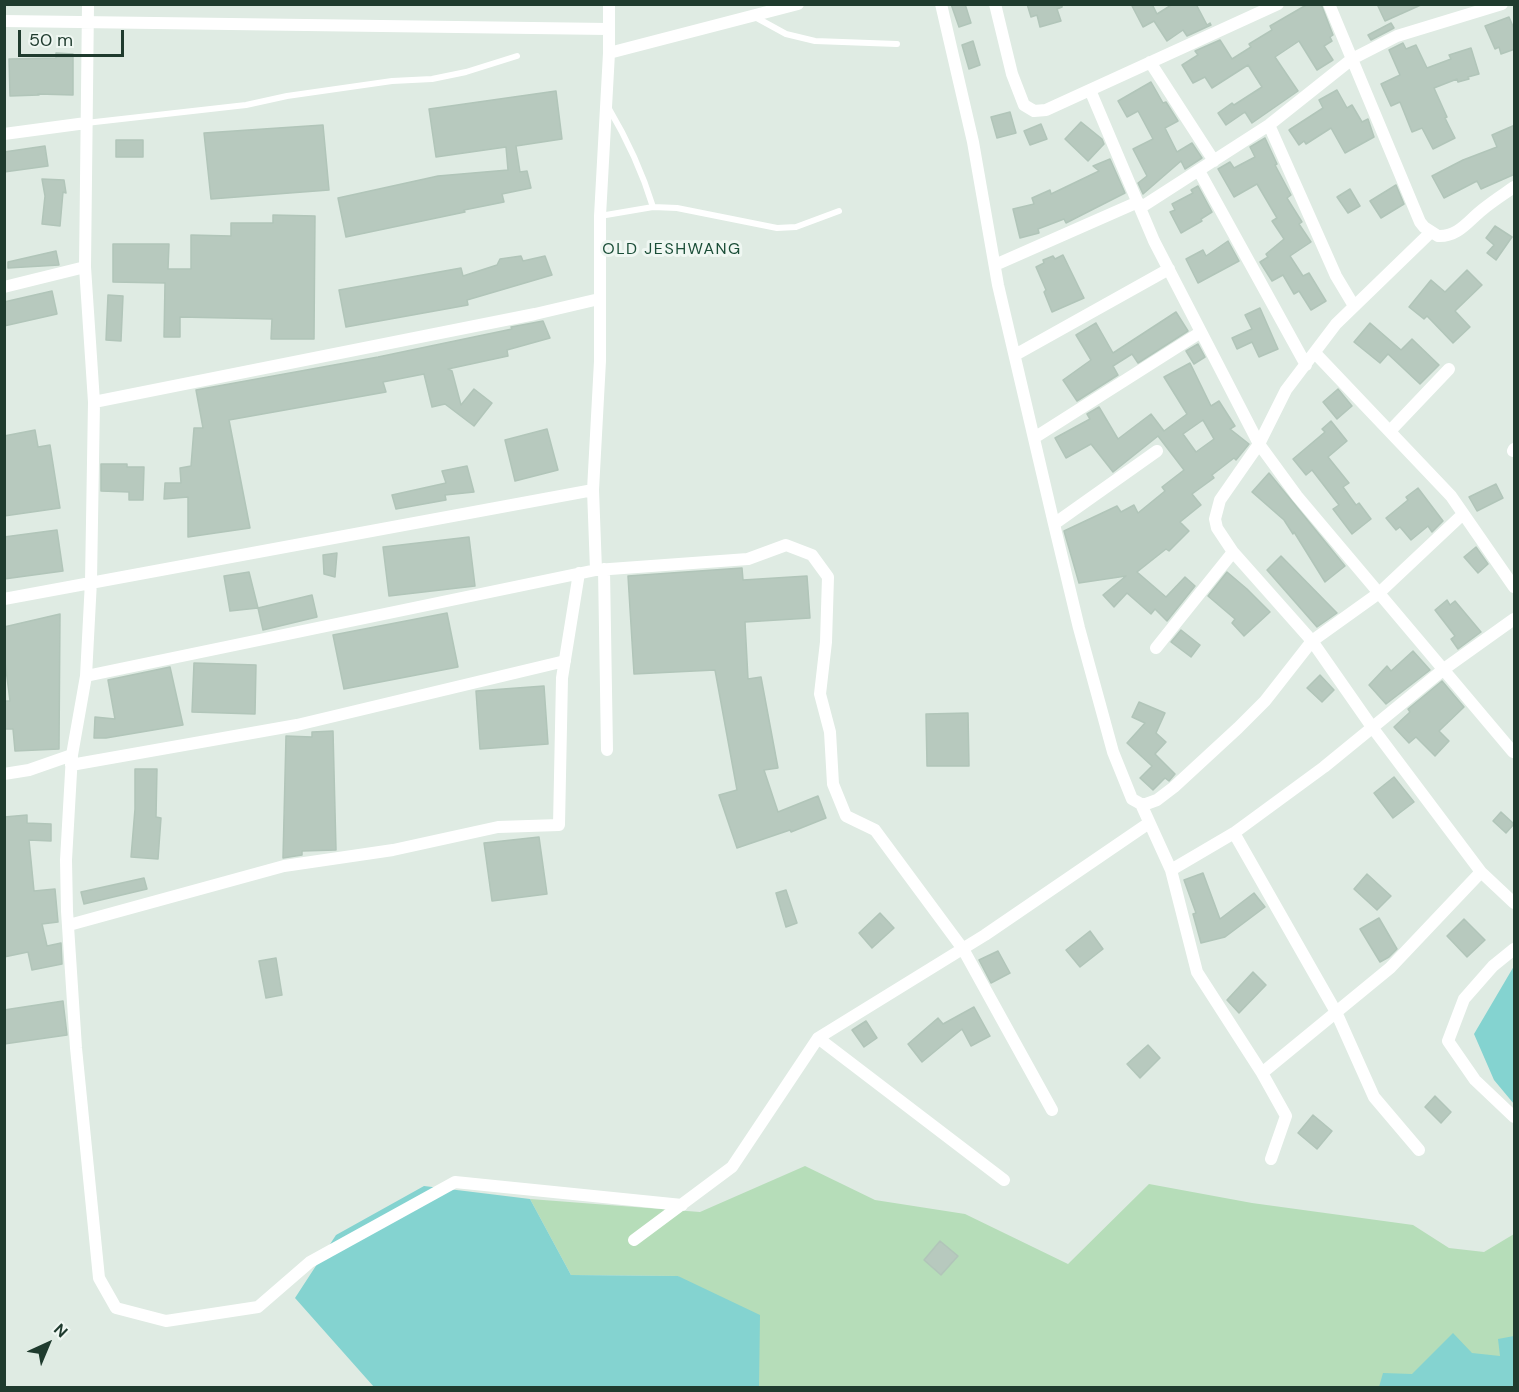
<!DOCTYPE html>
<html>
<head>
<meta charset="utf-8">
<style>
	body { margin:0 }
	#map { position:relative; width:1519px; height:1392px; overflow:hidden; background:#dfebe3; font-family:"DM Sans",sans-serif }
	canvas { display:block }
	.frame { position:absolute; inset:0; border:6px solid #1f3b2e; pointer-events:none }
	.north { position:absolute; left:18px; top:1314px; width:60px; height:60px; -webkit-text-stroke:4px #eff7f2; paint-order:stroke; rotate:44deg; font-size:16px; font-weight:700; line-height:24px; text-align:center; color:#1f3b2e }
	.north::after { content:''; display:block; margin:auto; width:21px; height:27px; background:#1f3b2e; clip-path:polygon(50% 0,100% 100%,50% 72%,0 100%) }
	.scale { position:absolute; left:18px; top:30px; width:106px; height:27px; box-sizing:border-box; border:3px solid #1f3b2e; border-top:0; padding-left:8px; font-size:18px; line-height:21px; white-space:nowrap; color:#1f3b2e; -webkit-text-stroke:4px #eff7f2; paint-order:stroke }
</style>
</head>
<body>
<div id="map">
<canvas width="1519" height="1392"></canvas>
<div class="frame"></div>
<div class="north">N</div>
<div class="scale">50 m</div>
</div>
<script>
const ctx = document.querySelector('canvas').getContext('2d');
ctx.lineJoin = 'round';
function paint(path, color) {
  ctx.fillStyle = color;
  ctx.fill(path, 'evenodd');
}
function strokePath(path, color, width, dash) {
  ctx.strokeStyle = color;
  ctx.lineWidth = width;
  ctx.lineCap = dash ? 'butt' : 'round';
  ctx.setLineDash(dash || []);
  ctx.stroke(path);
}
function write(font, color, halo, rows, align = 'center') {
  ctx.font = font + ' "DM Sans",sans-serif';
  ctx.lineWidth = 6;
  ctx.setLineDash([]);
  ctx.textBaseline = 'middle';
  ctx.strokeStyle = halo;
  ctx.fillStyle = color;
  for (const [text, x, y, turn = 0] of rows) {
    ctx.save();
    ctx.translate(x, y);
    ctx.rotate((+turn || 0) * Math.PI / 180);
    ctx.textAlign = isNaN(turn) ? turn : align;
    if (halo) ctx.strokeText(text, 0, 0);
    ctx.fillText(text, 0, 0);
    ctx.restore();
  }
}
const green = new Path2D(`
	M805,1166L875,1200L965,1214L1068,1264L1149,1184L1252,1203L1413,1225L1449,1248L1484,1252L1514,1234V1387H760L678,1276L571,1275L530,1199L700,1212Z`);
const water = new Path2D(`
	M1514,966V1104L1494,1080L1474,1034Z
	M424,1186L530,1199L571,1275L678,1276L760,1315L759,1386L760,1387H374L295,1298L336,1235Z
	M1453,1333L1472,1353L1500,1356L1498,1339L1514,1336V1387H1379L1383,1373L1412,1374Z`);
const building = new Path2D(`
	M951,4H965L971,23L959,27Z
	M1027,4H1062V7L1057,9L1061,21L1040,27L1037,15L1031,17Z
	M1131,4H1152L1157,14L1173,4H1196L1207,25L1210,23L1211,25L1187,36L1183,30L1167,41L1154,21L1143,27Z
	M1308,4H1321L1333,35L1330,37L1332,41L1324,46L1333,60L1317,70L1299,41L1275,57L1298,91L1252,123L1245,112L1226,125L1218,113L1232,103L1234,105L1262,87L1248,65L1212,88L1205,77L1193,83L1182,65L1198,55L1195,51L1220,40L1232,59L1251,47L1249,44L1272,30L1270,26Z
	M1377,4H1423L1385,21Z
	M1509,17L1515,31V49L1501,54L1499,47L1495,49L1485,26Z
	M1391,23L1394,28L1371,40L1368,35Z
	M973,41L980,65L969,69L962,45Z
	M1403,43L1406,49L1416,45L1427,68L1451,59L1449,55L1471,48L1479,74L1468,77L1469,79L1458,82L1457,79L1434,88L1447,117L1445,118L1455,138L1433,149L1422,128L1412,132L1400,102L1391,106L1381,84L1400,75L1389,50Z
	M56,53L73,54V95L38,94L39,95L10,96L9,59L56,58Z
	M1151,82L1163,103L1166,102L1178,121L1165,128L1177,152L1192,143L1202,158L1185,169L1181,161L1143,194L1138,183L1147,176L1133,149L1153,139L1138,111L1127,117L1118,101Z
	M1337,90L1347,108L1352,105L1362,122L1368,119L1374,137L1345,153L1331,128L1306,144L1304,141L1299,145L1289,130L1323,108L1319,100Z
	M556,91L562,139L516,146L520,172L527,171L531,188L502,194L504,202L464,210L465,212L346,237L338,198L438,176L508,170L506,147L436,157L429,109Z
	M1010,112L1016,133L997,138L991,117Z
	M1081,122L1102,139L1104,144L1088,161L1065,139Z
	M1041,124L1047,139L1030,145L1024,131Z
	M323,125L329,190L211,199L204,133Z
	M1515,125V174L1481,189L1477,181L1444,198L1432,176L1463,160L1497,147L1492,135Z
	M1265,138L1277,164L1275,165L1291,195L1287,198L1302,222L1299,224L1311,242L1290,256L1303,276L1309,273L1326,301L1311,310L1299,291L1294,294L1283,275L1272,281L1260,262L1268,257L1266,254L1284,239L1272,221L1277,218L1257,184L1234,197L1218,169L1230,162L1234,168L1255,157L1250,147Z
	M116,140H143V157H116Z
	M45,146L48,166L4,172V152Z
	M1110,159L1125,193L1066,223L1064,219L1038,229L1039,233L1020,238L1013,209L1034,204L1032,198L1050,190L1051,194L1099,171L1093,166Z
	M42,179L64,180L66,193L63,192L60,226L42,224L45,196Z
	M1396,185L1404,204L1381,218L1370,201Z
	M1198,186L1212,212L1201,219L1202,221L1181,233L1170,212L1175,210L1172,204L1193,193L1191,190Z
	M1350,189L1360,206L1348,213L1337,197Z
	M273,215L315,216L314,339H271L272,319L180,317V337H164L165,283L113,282V244H169L168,269H191V235L231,236V223H273Z
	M1495,226L1512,237L1496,260L1487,253L1494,245L1486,238Z
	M1228,241L1239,261L1198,283L1186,259L1203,250L1206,256Z
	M56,251L59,265L8,268V262Z
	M1063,255L1084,298L1052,312L1044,292L1046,290L1036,267L1044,263L1043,260L1053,256L1055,259Z
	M521,256L523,261L545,256L552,275L467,300L468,305L346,327L339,290L461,268L463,276L497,265L500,259Z
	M1467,270L1482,285L1455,311L1470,327L1453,343L1427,316L1424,319L1409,307L1431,280L1445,292Z
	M52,291L57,314L4,326V302Z
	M108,295L123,296L121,341L106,340Z
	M1260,308L1278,349L1259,357L1252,342L1237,349L1232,338L1252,329L1245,315Z
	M1176,312L1188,331L1138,363L1132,354L1113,366L1118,375L1077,401L1063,380L1091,360L1076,335L1096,323L1113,353Z
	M543,321L550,338L507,350L508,356L448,369L452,371L461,405L474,389L492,403L474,426L445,404L432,407L424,374L383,382L386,392L229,420L250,528L188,537V497L164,499L165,483H181L180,468L191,466L194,428H203L196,390L378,357L512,329L511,327Z
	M1370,323L1401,350L1412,339L1439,365L1420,384L1388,354L1380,363L1354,342Z
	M1198,344L1205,357L1194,364L1186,351Z
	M1190,363L1211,406L1219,401L1235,426L1230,429L1249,444L1236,460L1234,458L1212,475L1214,478L1192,494L1201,505L1180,522L1189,531L1169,551L1166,549L1137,572L1166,597L1185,577L1195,586L1167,621L1155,609L1151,614L1127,593L1114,607L1103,595L1126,576L1079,583L1064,531L1117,506L1121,512L1134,505L1138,513L1165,491L1162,487L1184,470L1158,436L1113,472L1091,444L1066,458L1055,438L1090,419L1087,414L1099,407L1118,439L1151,414L1164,431L1187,414L1164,377ZM1203,420L1214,439L1196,452L1183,434Z
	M1338,389L1352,406L1337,419L1323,402Z
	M1331,421L1347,441L1328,457L1349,483L1343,487L1356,505L1359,503L1371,519L1352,534L1333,509L1339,505L1312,470L1306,475L1293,459L1325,432L1322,429Z
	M547,429L558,470L515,481L505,440Z
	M35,430L38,447L50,445L60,508L4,516V436Z
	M101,464H127V467H144L143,500H129V492L101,491Z
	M467,466L474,492L445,495L446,500L396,509L392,495L446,483L442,471Z
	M1269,473L1345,566L1325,582L1294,532L1293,534L1284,520L1252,492Z
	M1496,484L1503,498L1477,511L1469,497Z
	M1418,488L1443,521L1432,532L1428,526L1411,540L1400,527L1396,530L1386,518L1408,500L1406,497Z
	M57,530L63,571L4,579V537Z
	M469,537L475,586L389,596L383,547Z
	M1476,547L1488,564L1478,573L1464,557Z
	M337,553L335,577L324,574L323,555Z
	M1281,556L1337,613L1317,627L1267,570Z
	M742,568L743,580L807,576L810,618L745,622L748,679L761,677L778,768L764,770L778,812L818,796L826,818L791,832L790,830L737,848L719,795L737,790L715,670L634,674L628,576Z
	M249,572L258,608L230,611L224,576Z
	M1227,572L1247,589L1270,612L1244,636L1232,623L1235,619L1208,596Z
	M312,595L317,617L263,630L258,608Z
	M1447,600L1450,605L1455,601L1481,632L1458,649L1451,639L1455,636L1435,610Z
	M447,613L458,667L344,689L333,635Z
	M60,614L59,749L15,751L13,729H4V701H10L4,654V627Z
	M1181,630L1200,645L1191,657L1171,642Z
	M1413,651L1430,670L1386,704L1369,685L1387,666L1391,671Z
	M194,663L256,665L255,714L192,712Z
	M170,667L183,725L106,738H94L95,717L115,719L108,680Z
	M1320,675L1334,690L1322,702L1307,688Z
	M1442,681L1464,707L1439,731L1449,741L1435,756L1416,737L1409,743L1394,727L1410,712L1408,709Z
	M544,686L548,744L480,749L476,691Z
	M1139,702L1165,713L1156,733L1166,742L1155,754L1175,774L1169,781L1165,778L1153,790L1140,778L1152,766L1127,743L1145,723L1132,717Z
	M968,713L969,766H927L926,714Z
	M333,731L336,850L302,851V855L283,858L286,736L312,737V732Z
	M135,769H157L156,817L161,818L158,859L131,857L135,809Z
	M1394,777L1414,802L1393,818L1374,793Z
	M1501,812L1514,824L1506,833L1493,821Z
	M27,815V823L51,824V841L29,840L34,891L55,889L58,922L42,924L47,946L61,943L62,964L32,970L28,952L4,957V817Z
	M539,837L547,894L492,901L484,843Z
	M1203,873L1220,919L1254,893L1265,907L1225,937L1201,943L1193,914L1196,913L1184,880Z
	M1367,874L1391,896L1377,910L1354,889Z
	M144,878L147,889L84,904L81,892Z
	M786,890L797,923L786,927L776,893Z
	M880,913L894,928L872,948L859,933Z
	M1379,918L1397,949L1389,957L1380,962L1360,929Z
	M1464,919L1485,940L1467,957L1447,936Z
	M1090,931L1103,949L1080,967L1066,950Z
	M998,951L1010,973L991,983L979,960Z
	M276,958L282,995L266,998L259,961Z
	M1253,972L1266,985L1239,1013L1227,1000Z
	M63,1001L67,1035L4,1044V1010Z
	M974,1007L990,1036L971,1046L962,1029L922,1062L908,1044L938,1018L943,1024Z
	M866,1021L877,1038L864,1047L852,1030Z
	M1148,1045L1160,1058L1140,1078L1127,1064Z
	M1435,1096L1451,1112L1441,1123L1425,1107Z
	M1313,1115L1332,1131L1317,1149L1298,1133Z
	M940,1241L958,1256L941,1275L924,1260Z`);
const service = new Path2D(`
	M755,17L786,34L815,41L897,44
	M608,107C627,139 642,171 653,207
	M86,123L246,105L287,96L392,81L432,79L466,72L517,56
	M600,216L653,207L677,208L777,228L796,227L839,211`);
const minor = new Path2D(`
	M941,4L973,142L998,285L1054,524L1079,628L1113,752L1132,799L1141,804H1146L1157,800L1174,787L1238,728L1265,701L1312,641L1379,593L1463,514
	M995,4L1012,74L1024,105L1034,111L1046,110L1278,4
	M1329,4L1420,222L1424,227L1438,236C1458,237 1468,221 1482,210C1493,201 1504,194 1514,187
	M4,21L608,29
	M609,53L798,4
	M1150,62L1214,161
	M1090,90L1154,241L1259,444L1297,496L1513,752L1514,751
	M1269,125L1336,276L1354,306
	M4,134L86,123
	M1199,171L1306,365
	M1140,208L1269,125L1352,59L1397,36L1502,4
	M1431,232L1336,324L1286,390L1259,444L1220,500L1215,519L1217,528L1233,552L1312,641L1372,727L1481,872L1514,903
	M995,265L1138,202
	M4,287L85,267
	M1315,353L1451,496L1514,587
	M1015,355L1169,269
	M94,402L535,314L599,299
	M1390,431L1449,369
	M1034,438L1201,332
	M1513,451L1514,449
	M1054,524L1157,451
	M604,569L607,750
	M596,570L593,490L600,361V216L609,53V4
	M4,599L593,490
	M1156,648L1233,552
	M86,676L596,570L748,559L786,545L812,555L828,577L826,642L820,694L830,732L833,784L846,816L875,830L963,949L1052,1110
	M72,755L66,860L67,911L76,1048L99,1278L116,1308L166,1321L258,1307L310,1262L455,1182L682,1205
	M71,765L297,725L565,661
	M4,774L29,770L72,755L86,676L91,581L94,402L85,267L88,4
	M1141,804L1171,870L1197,972L1262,1073L1286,1116L1271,1159
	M1234,833L1336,1012L1374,1097L1419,1150
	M1171,870L1234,833L1324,767L1444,669L1514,619
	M69,925L284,866L393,850L498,827L559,825L562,678L579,573
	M1514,949L1493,966L1464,999L1448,1041L1475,1080L1514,1117
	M1262,1073L1390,968L1481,872
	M1004,1180L818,1038L985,935L1149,823
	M634,1240L732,1167L818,1038`);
const neighbourhoodNames = [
	["OLD JESHWANG",672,250]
];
paint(green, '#b6ddb9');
paint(water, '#84d3d0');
paint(building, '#b7c9be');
strokePath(building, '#b1c5b9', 1.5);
strokePath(service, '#fff', 6);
strokePath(minor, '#fff', 12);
ctx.letterSpacing = '1.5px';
write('16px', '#1b4e38', '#eff7f2', neighbourhoodNames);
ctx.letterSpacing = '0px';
</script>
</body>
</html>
